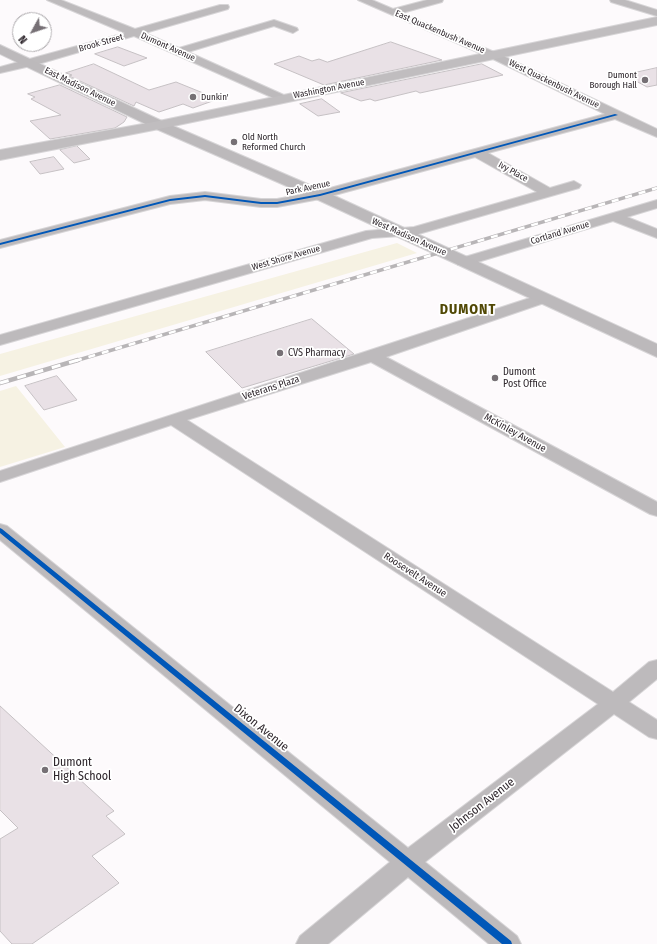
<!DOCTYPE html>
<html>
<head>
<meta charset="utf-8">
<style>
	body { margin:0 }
	#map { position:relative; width:657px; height:944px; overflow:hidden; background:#fdfafc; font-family:"Fira Sans Condensed",sans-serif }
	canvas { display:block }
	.north { position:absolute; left:12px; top:12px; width:40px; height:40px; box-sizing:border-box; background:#fff; border:1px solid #aba8ab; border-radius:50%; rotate:230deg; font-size:11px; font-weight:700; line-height:16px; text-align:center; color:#2e262c }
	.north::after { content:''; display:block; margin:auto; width:14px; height:18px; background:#767075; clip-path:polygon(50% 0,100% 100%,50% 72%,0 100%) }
</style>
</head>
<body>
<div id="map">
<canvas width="657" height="944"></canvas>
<div class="north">N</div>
</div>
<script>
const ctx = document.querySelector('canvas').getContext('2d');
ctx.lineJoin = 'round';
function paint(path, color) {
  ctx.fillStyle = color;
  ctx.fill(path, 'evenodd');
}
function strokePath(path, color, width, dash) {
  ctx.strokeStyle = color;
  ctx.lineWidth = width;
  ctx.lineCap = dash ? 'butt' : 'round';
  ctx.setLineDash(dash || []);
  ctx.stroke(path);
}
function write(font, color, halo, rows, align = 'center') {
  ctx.font = font + ' "Fira Sans Condensed",sans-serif';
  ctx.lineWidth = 3.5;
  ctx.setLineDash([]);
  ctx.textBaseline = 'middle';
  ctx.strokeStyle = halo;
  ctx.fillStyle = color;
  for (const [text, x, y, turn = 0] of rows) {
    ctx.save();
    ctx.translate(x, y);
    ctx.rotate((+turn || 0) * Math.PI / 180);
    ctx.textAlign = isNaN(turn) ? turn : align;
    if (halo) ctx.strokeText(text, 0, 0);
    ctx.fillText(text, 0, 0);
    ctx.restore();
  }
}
const green = new Path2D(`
	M397,243L417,253L0,376V354Z
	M16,386L65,447L0,467V391Z`);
const building = new Path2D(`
	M391,42L442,60L324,85L274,64L299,56L312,61L319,59L327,62Z
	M118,47L147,58L124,66L95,54Z
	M94,64L149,90L176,82L218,99L193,108L183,104L159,112L136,102L134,106L69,76L72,75L66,73Z
	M482,64L503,75L420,93L416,91L375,101L370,99L361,101L341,93Z
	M657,68V85L647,87L625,75Z
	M60,85L127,117L124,122L115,128L50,139L30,121L61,115L31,99L35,97L28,94Z
	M322,99L340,112L318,116L300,104Z
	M77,146L90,159L74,163L60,150Z
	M54,157L64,169L40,174L30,162Z
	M312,319L354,354L242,388L206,352Z
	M57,376L77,400L44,410L25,386Z
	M0,706L114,811L106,816L125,834L92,856L119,883L32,944H12L0,931V839L18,828L0,810Z`);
const minor = new Path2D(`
	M47,0H61L135,29L220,5H228L229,7L228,9L145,33L179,48L274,20L297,28L298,30L293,33L274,26L188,52L286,96L288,98L286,100H278L134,36L35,65L0,73V67L125,33Z
	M358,0H372L393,9L427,0H443L442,2L402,13L499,54L657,129V137L615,119L488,153L550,188L574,181L581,185L579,188L415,235L372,238L0,345V335L366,231L414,227L537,192L475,157L320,199L277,207H261L205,200L170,204L0,248V240L170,196L205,192L261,199H277L319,191L605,114L491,58Z
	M610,0H625L657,10V16L611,2Z
	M657,200V208L627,217L657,229V238L613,221L468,265H458L456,262L458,259Z
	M542,294L547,296L550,299L547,302L386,357L657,502V516L650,514L371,362L187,420L613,692L649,662L657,660V679L629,702L657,720V739L649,737L614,714L425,862L517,936L521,944H489L408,877L328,944H296L300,936L390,862L0,540V524L7,526L408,848L598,704L171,425L0,482V471Z`);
const secondary = new Path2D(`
	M0,45L164,122L326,192L657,344V357L314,198L154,128L0,54Z`);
const primary = new Path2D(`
	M657,17V25L159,129L0,160V150L159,121Z`);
const railFar1 = new Path2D(`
	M75,361L657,188`);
const rail = new Path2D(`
	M0,383L78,360`);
const cycleway = new Path2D(`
	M615,114L618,115L320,196L277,204H261L205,197L170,201L0,245V243L170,199L205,195L261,202H277L320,194Z
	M0,528L2,529L511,941L512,944H502L0,533Z`);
const markers = [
	[645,80,4,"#767075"],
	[193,97,4,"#767075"],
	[234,142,4,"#767075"],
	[280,353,4,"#767075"],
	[495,378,4,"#767075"],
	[45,770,4,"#767075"]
];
const farStreetnames = [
	["East Quackenbush Avenue",440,32,23],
	["Brook Street",101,43,-16],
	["Dumont Avenue",168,47,24],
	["West Quackenbush Avenue",554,84,26],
	["East Madison Avenue",80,87,26],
	["Washington Avenue",329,89,-11],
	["Ivy Place",513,172,29],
	["Park Avenue",308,188,-12],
	["Cortland Avenue",560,233,-17],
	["West Madison Avenue",409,237,24],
	["West Shore Avenue",286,258,-16]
];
const farPoinames = [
	["Dumont",637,75,"right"],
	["Borough Hall",637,85,"right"],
	["Dunkin'",201,97],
	["Old North",242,137],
	["Reformed Church",242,147]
];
const poiNames = [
	["CVS Pharmacy",288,353],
	["Dumont",503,372],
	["Post Office",503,384]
];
const streetNames = [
	["Veterans Plaza",271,388,-18],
	["McKinley Avenue",515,433,29],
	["Roosevelt Avenue",415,575,33]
];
const nearStreetnames = [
	["Dixon Avenue",261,728,39],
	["Johnson Avenue",482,805,-38]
];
const nearPoinames = [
	["Dumont",53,763],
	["High School",53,777]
];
const districtNames = [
	["DUMONT",468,310]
];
paint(green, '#f6f2e3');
paint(building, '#e9e1e6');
strokePath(building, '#c6c1c4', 1);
strokePath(minor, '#d7d5d7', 2);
strokePath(secondary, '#d7d5d7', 2);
strokePath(primary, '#d7d5d7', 2);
paint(minor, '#bdbabc');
paint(secondary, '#bcb9bb');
paint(primary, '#c0bdbf');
strokePath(railFar1, '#b8b5b7', 3.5);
strokePath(rail, '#b8b5b7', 4.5);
strokePath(railFar1, '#fff', 2.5, [7]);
strokePath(rail, '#fff', 3, [9]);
paint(cycleway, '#0057b8');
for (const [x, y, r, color] of markers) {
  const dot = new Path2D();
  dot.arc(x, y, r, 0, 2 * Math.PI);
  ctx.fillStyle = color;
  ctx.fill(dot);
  strokePath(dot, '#fff', 1.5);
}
write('9px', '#2e262c', '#fff', farStreetnames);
write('9px', '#2e262c', '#fff', farPoinames, 'left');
write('10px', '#2e262c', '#fff', poiNames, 'left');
write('10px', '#2e262c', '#fff', streetNames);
write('12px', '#2e262c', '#fff', nearStreetnames);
write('12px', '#2e262c', '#fff', nearPoinames, 'left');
ctx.letterSpacing = '1px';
write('bold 14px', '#514805', '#fff', districtNames);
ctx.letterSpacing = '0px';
</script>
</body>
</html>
